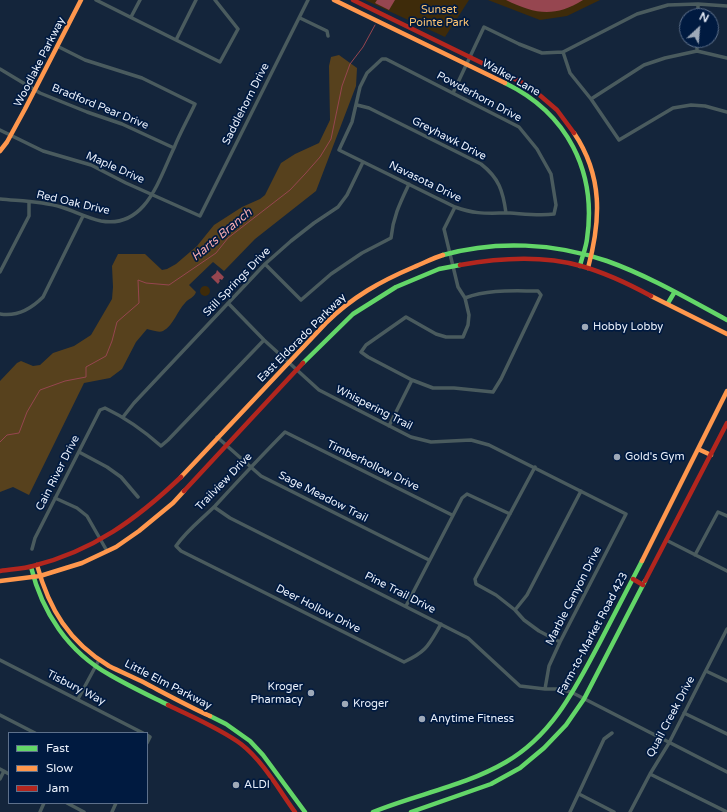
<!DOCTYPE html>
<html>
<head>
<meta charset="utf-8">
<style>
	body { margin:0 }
	#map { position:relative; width:727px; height:812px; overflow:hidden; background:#14253b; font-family:"Varela Round",sans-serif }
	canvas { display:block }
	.legend { position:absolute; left:8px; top:732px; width:140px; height:72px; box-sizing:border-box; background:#001a40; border:1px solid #5d708b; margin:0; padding:5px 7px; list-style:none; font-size:12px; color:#e9f0fb }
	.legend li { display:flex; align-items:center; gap:8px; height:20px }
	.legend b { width:20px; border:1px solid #5d708b }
	.north { position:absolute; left:679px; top:8px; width:40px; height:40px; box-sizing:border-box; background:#001a40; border:1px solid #5d708b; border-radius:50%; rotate:26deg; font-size:11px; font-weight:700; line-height:16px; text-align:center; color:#e9f0fb }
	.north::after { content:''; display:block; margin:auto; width:14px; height:18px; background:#9ea9b8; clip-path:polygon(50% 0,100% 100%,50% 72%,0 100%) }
</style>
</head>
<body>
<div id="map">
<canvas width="727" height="812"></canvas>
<ul class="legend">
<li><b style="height:5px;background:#63d668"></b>Fast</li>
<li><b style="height:5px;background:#ff974d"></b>Slow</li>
<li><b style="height:5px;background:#b3261e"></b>Jam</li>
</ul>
<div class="north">N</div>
</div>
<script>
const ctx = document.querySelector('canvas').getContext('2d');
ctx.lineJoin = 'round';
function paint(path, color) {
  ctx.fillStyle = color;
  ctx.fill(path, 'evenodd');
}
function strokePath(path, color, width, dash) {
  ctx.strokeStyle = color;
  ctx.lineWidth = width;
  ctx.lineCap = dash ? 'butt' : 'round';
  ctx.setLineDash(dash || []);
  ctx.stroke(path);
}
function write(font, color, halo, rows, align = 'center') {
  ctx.font = font + ' "Varela Round",sans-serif';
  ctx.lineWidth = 3.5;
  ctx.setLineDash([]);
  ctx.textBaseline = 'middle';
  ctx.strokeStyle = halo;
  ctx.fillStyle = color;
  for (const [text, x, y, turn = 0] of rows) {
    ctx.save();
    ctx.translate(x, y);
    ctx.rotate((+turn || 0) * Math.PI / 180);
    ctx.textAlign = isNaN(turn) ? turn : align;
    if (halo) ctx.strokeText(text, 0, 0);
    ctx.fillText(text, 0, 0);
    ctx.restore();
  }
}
const green = new Path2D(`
	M365,0H469L445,37Z
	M488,0H600L567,16L540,20Z
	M200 291a5 5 0 1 1 10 0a5 5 0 1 1-10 0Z`);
const forest = new Path2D(`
	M339,55L357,68L356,86L316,191L255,239L224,271L213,262L189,285L196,292C194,298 189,298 185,303C177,311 174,325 163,331C159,333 151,330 147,329L136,342L122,369L110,378L84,383L29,495L13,487L0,492V381L17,363L21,361L33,366L40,365L53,353L74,346L91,335L112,299L113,287L112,266L118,254H145L162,270L167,269L176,264L197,246L214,225L242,207L260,199L265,195L281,163L295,154L319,143L330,120L329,66L331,57Z`);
const water = new Path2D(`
	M377,0H395L389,10L375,3Z
	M506,0H583C554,18 535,14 506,0Z
	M217,270L224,277L222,280L220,279L219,280L220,281L218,284L211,277L216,273Z`);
const stream = new Path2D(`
	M0,442L7,435L19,433L27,412L40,390L65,381L86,377V367L106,356L112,341L117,322L139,303L138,280L146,283L169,285L216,253L228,238L290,190L305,174L320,157L331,139L342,86L350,64L363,47L375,25`);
const street = new Path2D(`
	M96,0L220,62L238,29L215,0
	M698,16V4
	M131,17L140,0
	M300,18L327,31L328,36
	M176,40L196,0
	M697,51V40
	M563,52L570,73L591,99L619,140L673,108L691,105L705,106L727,112
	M382,59H386L519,127L537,149L551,174L556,205L554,214C540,216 525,214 510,213C488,213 477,215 455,207L339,150L352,122L360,87L367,73Z
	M0,69L40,93L87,112L122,124L174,148
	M453,93L484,27L519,44L542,53L563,52L637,14L668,5L698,4L727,6
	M591,99L644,65L665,58L697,51L727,58
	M357,105L369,108L481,164C499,178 503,191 506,213
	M0,130L43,151L91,165L126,183L200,216L308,0
	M0,199C20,201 41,201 61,207C74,211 87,218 101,221C146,229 159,179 174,148C180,133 188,119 195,104L142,78L85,60L57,46
	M455,207L444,229L458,287L465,298L469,315L468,325L463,337H446L436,334L406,317L366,345L361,352L368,357L412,380L433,388H454L493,392L501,379L541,295L538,291C513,291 489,289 465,298
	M265,264L301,300L331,274L362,253L391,238C393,217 400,203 409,184
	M0,272L29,216V202
	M228,303L264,340L319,390L411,437L431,442L471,440L489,445L626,514L560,642L549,666L545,689
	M0,314C17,317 31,309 43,297L83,216
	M123,417L134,403L265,264L291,241L314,223L338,207L347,195L363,162
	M389,426L412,380
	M217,437L261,476L429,560
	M79,452L107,467L121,477L138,497
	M535,467L475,579L476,584L496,595L515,610L524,620L539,631L560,642
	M55,498L77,508L87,516L107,551
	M214,507L230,518L468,638L520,686L545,689H561L573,693L727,772
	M666,540L727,571
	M32,549L35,538L100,410L105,408C126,418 143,430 161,446L168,440L264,340
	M695,555L718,512L727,516
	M406,606L462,498L467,494L510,514
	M515,610L527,595L581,491
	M441,624C428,646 427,651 404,662L181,551L176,546C187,530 202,519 215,506C238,481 261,456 285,432L452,515
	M0,660L143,733
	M706,671L727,681
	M78,699L99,660
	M684,713L727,734
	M0,715L35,733
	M147,735L150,737L147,743
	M0,769L9,774
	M650,774L727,812
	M0,779L4,771
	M579,794L614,812
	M67,803L84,812
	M40,812L44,803
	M112,812L116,803
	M570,812L604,739L612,733
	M630,812L650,774L669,743L727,629`);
const fast = new Path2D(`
	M505,83C567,113 597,171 587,239C586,248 582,257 580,266
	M443,255C496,240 555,243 607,261C649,276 688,299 727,320
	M668,303L674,293
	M303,363L353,314L396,287L439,269L460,265
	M31,567C42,612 68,652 110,675C129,686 148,695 168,705
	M210,716L226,724L250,741L263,755L305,812
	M373,812C417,794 465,786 506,762C553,735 576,687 600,642C614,615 628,588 642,561
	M411,812L491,784L520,768L544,748L566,725L584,699L645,581`);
const slow = new Path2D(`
	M334,0L505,83
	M574,133C603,176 601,220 588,268
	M0,151L7,142L25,109L81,0
	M651,296L727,334
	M698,449L711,455
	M181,477L326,323C352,297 381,281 414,267C424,263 433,258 443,255
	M642,561L727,391
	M37,565C49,609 69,642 109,666C121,672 133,677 145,683C166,694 188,706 210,716
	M0,581L40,576L82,563L116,547L139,531L173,503L184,491`);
const jam = new Path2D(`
	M353,0L529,86L557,110L574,133
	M460,265C499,258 542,255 581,266C606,273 629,284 651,296
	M184,491L303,363
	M0,571C11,569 23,569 33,566C93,551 137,519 181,477
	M633,579L643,585
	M645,581L727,423
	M168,705C192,717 219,728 241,744C263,761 279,790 295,812`);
const markers = [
	[585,327,4,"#9ea9b8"],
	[617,457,4,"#9ea9b8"],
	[311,693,4,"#9ea9b8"],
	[345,704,4,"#9ea9b8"],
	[422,719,4,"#9ea9b8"],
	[236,785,4,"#9ea9b8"]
];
const parkNames = [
	["Sunset",439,10],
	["Pointe Park",439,23]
];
const streetNames = [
	["Woodlake Parkway",40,62,-63],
	["Walker Lane",511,78,29],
	["Powderhorn Drive",479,97,28],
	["Saddlehorn Drive",246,104,-63],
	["Bradford Pear Drive",100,107,22],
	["Greyhawk Drive",449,139,27],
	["Maple Drive",115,168,24],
	["Navasota Drive",425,182,26],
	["Red Oak Drive",73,203,13],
	["Still Springs Drive",237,282,-46],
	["East Eldorado Parkway",302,338,-45],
	["Whispering Trail",374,408,27],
	["Timberhollow Drive",373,466,26],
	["Cain River Drive",58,473,-63],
	["Trailview Drive",224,482,-46],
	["Sage Meadow Trail",323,497,27],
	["Pine Trail Drive",400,593,27],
	["Marble Canyon Drive",574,596,-63],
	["Deer Hollow Drive",318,609,27],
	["Farm-to-Market Road 423",593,634,-62],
	["Little Elm Parkway",168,685,27],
	["Tisbury Way",76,688,27],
	["Quail Creek Drive",671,717,-62]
];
const poiNames = [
	["Hobby Lobby",593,327],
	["Gold's Gym",625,457],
	["Kroger",303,687,"right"],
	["Pharmacy",303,700,"right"],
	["Kroger",353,704],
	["Anytime Fitness",430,719],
	["ALDI",244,785]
];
const waterNames = [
	["Harts Branch",222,235,-40]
];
paint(green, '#3e2b0a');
paint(forest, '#57411d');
paint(water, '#964650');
strokePath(stream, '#964650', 1);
strokePath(street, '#4a5b5e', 3.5);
strokePath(fast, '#63d668', 4.5);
strokePath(slow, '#ff974d', 4.5);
strokePath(jam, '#b3261e', 4.5);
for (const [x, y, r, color] of markers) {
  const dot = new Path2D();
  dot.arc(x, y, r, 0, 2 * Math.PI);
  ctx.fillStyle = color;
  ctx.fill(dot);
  strokePath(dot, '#001a40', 1.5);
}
write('11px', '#fcc471', '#001a40', parkNames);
write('11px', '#e9f0fb', '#001a40', streetNames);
write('11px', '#e9f0fb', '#001a40', poiNames, 'left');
write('italic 12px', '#f6abaf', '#001a40', waterNames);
</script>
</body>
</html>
